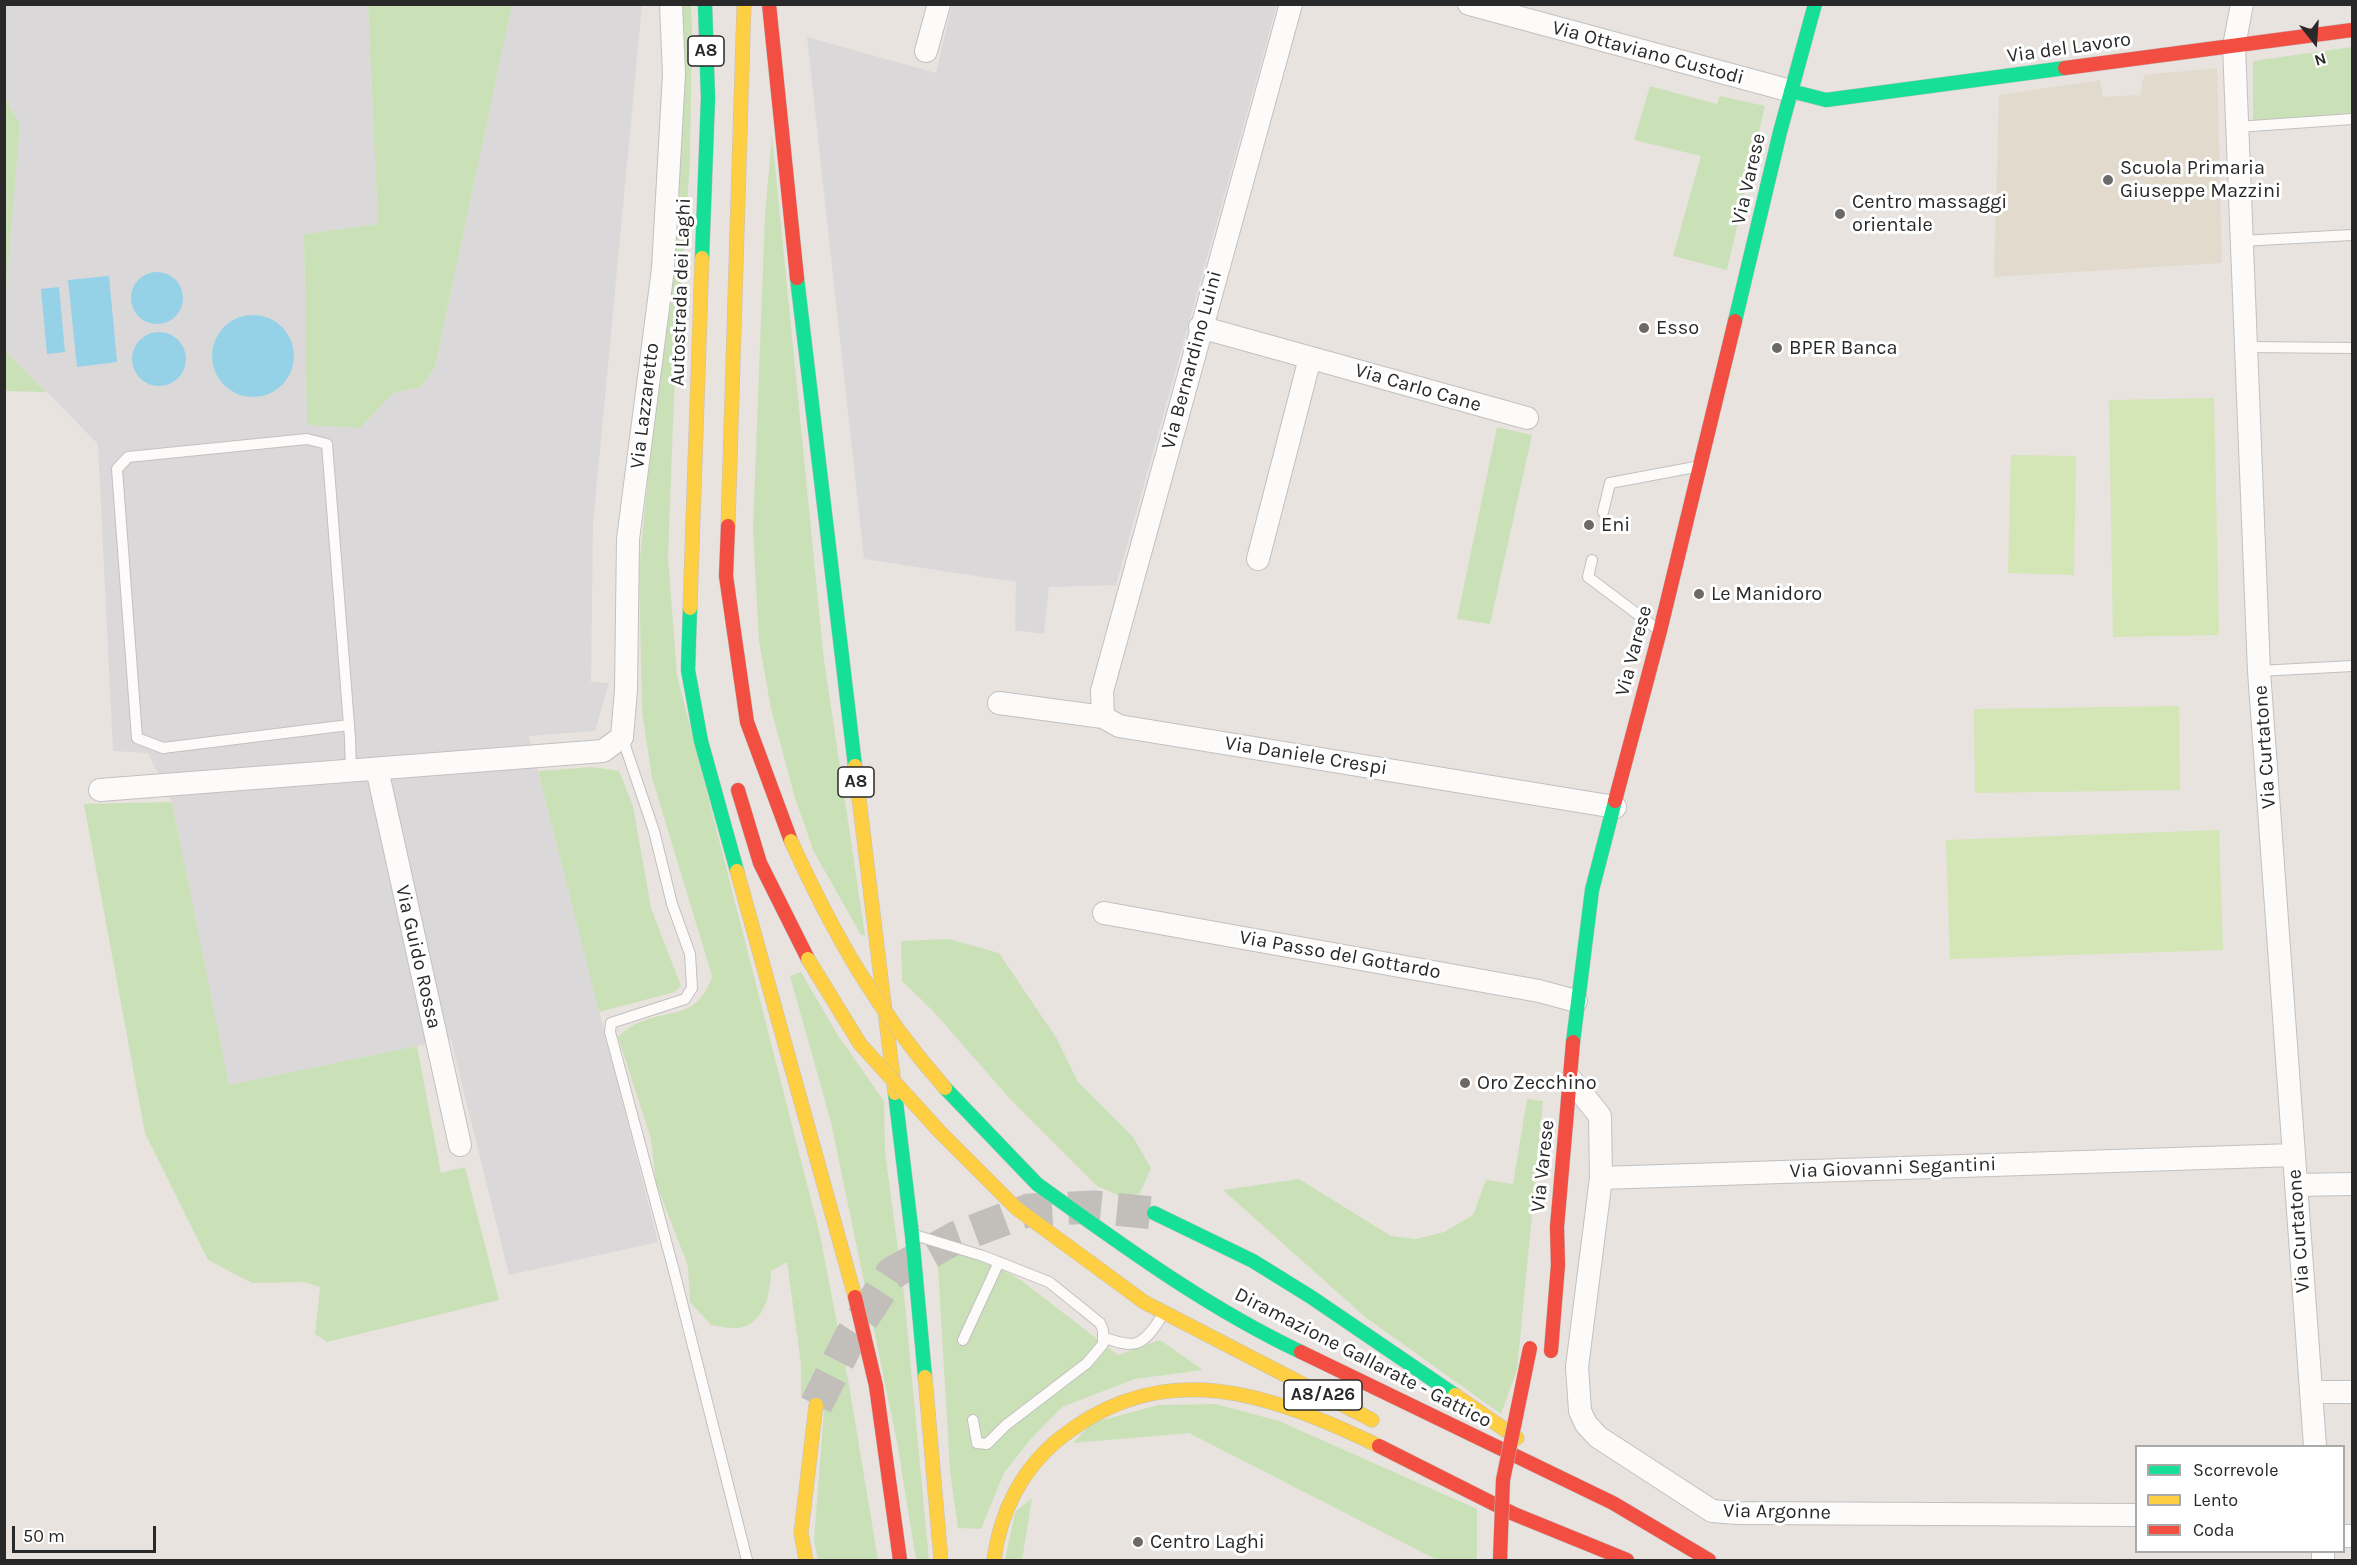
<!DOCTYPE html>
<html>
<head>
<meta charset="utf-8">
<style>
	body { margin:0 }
	#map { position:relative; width:2357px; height:1565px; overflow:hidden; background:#e8e3de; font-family:Karla,sans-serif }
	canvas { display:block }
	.frame { position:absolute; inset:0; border:6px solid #292929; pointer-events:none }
	.legend { position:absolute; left:2135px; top:1445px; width:210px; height:108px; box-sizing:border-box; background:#fff; border:2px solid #a9a9a9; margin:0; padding:8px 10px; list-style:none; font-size:18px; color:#292929 }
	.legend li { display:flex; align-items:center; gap:12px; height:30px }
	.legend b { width:30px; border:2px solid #a9a9a9 }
	.north { position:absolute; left:2285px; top:12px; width:60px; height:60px; -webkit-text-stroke:4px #fff; paint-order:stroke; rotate:163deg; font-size:16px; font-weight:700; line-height:24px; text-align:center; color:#292929 }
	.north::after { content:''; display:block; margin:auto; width:21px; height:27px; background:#292929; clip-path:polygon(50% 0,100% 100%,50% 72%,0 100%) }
	.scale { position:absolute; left:12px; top:1526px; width:144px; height:27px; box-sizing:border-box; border:3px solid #292929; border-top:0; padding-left:8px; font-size:18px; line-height:21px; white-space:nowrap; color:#292929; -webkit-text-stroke:4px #fff; paint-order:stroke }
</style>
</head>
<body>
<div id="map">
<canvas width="2357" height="1565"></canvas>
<div class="frame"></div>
<ul class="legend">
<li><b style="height:8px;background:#16e098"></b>Scorrevole</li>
<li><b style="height:8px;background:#ffcf43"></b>Lento</li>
<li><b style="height:8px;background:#f24e42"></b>Coda</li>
</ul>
<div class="north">N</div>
<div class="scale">50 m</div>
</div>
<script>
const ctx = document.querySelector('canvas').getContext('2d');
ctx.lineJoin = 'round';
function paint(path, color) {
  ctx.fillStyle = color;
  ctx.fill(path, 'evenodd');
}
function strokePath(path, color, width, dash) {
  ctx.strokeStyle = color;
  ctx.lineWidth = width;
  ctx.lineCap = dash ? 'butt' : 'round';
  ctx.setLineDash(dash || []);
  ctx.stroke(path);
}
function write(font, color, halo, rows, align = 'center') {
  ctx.font = font + ' Karla,sans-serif';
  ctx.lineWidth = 6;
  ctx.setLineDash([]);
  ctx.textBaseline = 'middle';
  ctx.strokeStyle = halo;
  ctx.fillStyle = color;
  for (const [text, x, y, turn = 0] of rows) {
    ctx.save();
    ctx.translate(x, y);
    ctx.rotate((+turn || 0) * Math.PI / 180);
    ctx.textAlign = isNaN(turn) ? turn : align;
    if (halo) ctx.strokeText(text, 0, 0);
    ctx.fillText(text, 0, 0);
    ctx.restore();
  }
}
const industrial = new Path2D(`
	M5,5H368L378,224L304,234L307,425L359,428L393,393L421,387L435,367L512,5H642L593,524L591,682L609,683L595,731L529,736L658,1242L509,1275L451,1039L229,1085L172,802L148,753L113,751L98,444L5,350V303L20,124L5,98Z
	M952,5H1277L1116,585L1049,587L1044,634L1015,630L1016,582L864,559L807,37L936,73Z`);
const education = new Path2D(`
	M2217,68L2222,263L1994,277L1999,95L2100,80L2103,97L2140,95L2144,75Z`);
const green = new Path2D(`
	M368,5H512L435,367L421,387L393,393L360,428L307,425L304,234L378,224Z
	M680,5H691L692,26L690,160L674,398L668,557L677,675L820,1235L849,1385L878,1560H818L814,1540L824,1411L801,1395V1364L787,1262L771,1271C770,1292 766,1323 739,1328C731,1329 719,1326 711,1325L690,1302L688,1266L656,1183L651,1139L618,1037C654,1001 695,1030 712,976L652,778L642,712L639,569L660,357Z
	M2352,47V113L2253,121V61Z
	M1650,86L1717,104L1720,96L1765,106L1727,270L1673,256L1701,156L1634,140Z
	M5,98L20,124L5,303L4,98Z
	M772,135L824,660L865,935H861L814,852L795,798L771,709L759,641L753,529L765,215Z
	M5,350L46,392L5,391Z
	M1497,427L1532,435L1490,624L1457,619Z
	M592,767L619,771L633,806L651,908L681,986L675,992L599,1012L538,771Z
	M172,802L229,1085L417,1046L441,1173L465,1167L499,1300L327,1342L315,1334L320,1287L304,1282L252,1283L208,1260L145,1133L84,804Z
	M949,939L999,953L1057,1039L1078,1082L1133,1137L1151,1168L1140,1193L1125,1198L1097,1186L1010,1099L934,1012L902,981L901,941Z
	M801,972L837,1034L884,1101L885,1152L904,1294L929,1560H916L897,1442L831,1122L790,976Z
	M1527,1099L1543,1101L1517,1370L1501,1414L1365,1317L1223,1190L1299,1179L1391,1236L1416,1239L1444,1232L1473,1215L1486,1180L1513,1184Z
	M936,1234L1018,1278L1118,1355L1160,1340L1203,1370L1135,1379L1062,1407L1030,1440L1004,1473L981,1529L958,1528L950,1471Z
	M1216,1404L1279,1421L1477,1509V1560H1437L1189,1433L1073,1443L1092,1423L1158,1405Z
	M1032,1498L1022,1560H1005L1015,1512Z`);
const pitch = new Path2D(`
	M2214,398L2219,635L2113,637L2109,400Z
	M2011,455L2076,456L2074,575L2008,573Z
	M2179,706L2180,790L1975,793L1974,709Z
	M2219,830L2223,950L1950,959L1946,840Z`);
const water = new Path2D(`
	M131 298a26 26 0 1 1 52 0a26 26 0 1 1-52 0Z
	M109,276L117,362L77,367L68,280Z
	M59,287L65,352L47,354L41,289Z
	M212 356a41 41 0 1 1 82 0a41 41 0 1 1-82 0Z
	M132 359a27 27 0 1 1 54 0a27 27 0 1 1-54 0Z`);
const highwayTunnel = new Path2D(`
	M816,1405L851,1336L892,1273L957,1237L1029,1210L1094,1207L1154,1213`);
const lane = new Path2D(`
	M2237,127L2352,119
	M2241,241L2352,235
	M2245,347L2352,348
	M1603,512L1610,483L1695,467
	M1592,560L1588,577L1656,628
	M2259,671L2352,666
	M349,725L163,748L137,738L117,469L128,457L307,439L327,444L350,738L351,771
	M622,737L654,831L672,904L690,954L692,988L685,999L611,1023L610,1032L674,1271L747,1560
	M918,1236L983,1256L1049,1282L1100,1323L1103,1330V1344L1087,1363L1006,1425L987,1444L977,1443L973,1420
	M1103,1337C1134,1349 1142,1347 1160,1319
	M963,1340L999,1262`);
const street = new Path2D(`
	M1469,4L1791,91
	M2242,4L2234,46L2259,671L2315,1446
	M926,51L939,4
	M1200,327L1527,418
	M1258,559L1310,358
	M999,703L1103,717L1119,726L1615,807
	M1103,717L1102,691L1291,4
	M377,769L460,1145
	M100,790L603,751L622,737L626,690L628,539L663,269L674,74L671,4
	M1104,913L1539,991L1576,1001
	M1571,1080L1600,1116L1601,1178L2294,1155
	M1601,1178L1577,1367L1580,1411L1586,1424L1598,1437L1712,1511L1738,1513L2136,1515
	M2296,1185L2352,1184
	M2311,1392H2352
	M2344,1536H2352
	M2323,1552V1560`);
const fast = new Path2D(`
	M1791,91L1826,100L2065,68
	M702,258L708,98L705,4
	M797,278L855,766
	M1735,321L1780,132L1815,4
	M690,608L688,670L701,741L737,871
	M1573,1042L1592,890L1615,801
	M895,1093L912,1235L925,1377
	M1037,1184C1122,1245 1206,1307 1301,1352
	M1154,1213L1253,1261L1311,1297L1455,1395`);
const slow = new Path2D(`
	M728,526L744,4
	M690,608L702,258
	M855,766L895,1093
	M737,871L855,1297
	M1016,1208L1144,1302L1372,1420
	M925,1377L941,1560
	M1455,1395L1517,1438
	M806,1560L801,1533L816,1405
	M994,1560C1000,1512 1022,1469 1059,1439C1164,1354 1270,1394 1379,1446`);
const jam = new Path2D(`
	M769,4L797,278
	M2065,68L2352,30
	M728,526L726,576L747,722L791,841
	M738,790L760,863L808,959
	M1615,801L1660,631L1735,321
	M855,1297L876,1386L900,1560
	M1551,1351L1558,1265L1557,1227L1573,1042
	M1301,1352L1613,1503L1709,1560
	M1379,1446L1514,1514L1627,1560`);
const fastBridge = new Path2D(`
	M945,1088L1037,1184`);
const slowBridge = new Path2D(`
	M791,841C835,937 875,1008 945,1088
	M808,959L860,1044L940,1132L1016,1208`);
const jamBridge = new Path2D(`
	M1500,1560L1503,1480L1530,1348`);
const markers = [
	[2108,180,6,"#6c6a68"],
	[1840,214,6,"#6c6a68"],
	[1644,328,6,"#6c6a68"],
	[1777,348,6,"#6c6a68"],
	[1589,525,6,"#6c6a68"],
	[1699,594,6,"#6c6a68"],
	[1465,1083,6,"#6c6a68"],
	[1138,1542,6,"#6c6a68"]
];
const shields = [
	[706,51,36],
	[856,782,36],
	[1323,1395,78]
];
const shieldNames = [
	["A8",706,51],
	["A8",856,782],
	["A8/A26",1323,1395]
];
const streetNames = [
	["Via del Lavoro",2069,48,-8],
	["Via Ottaviano Custodi",1648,53,15],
	["Via Varese",1749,179,-77],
	["Autostrada dei Laghi",681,292,-88],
	["Via Bernardino Luini",1192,360,-75],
	["Via Carlo Cane",1418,388,16],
	["Via Lazzaretto",645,406,-83],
	["Via Varese",1634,651,-75],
	["Via Curtatone",2265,747,-94],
	["Via Daniele Crespi",1306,756,9],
	["Via Passo del Gottardo",1340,955,10],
	["Via Guido Rossa",418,957,77],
	["Via Varese",1543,1166,-84],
	["Via Giovanni Segantini",1893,1168,-2],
	["Via Curtatone",2299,1231,-94],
	["Diramazione Gallarate - Gattico",1363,1358,27],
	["Via Argonne",1777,1512,1]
];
const poiNames = [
	["Scuola Primaria",2120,168],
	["Giuseppe Mazzini",2120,191],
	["Centro massaggi",1852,202],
	["orientale",1852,225],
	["Esso",1656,328],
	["BPER Banca",1789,348],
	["Eni",1601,525],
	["Le Manidoro",1711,594],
	["Oro Zecchino",1477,1083],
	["Centro Laghi",1150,1542]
];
paint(industrial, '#dbd8da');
paint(education, '#e2dbcd');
paint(green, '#cae1b8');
paint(pitch, '#d4e5b6');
paint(water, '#95d1e7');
strokePath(highwayTunnel, '#c2beba', 33, [33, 16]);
strokePath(lane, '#c2c0c0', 12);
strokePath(street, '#c2c0c0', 24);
strokePath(fast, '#c2c0c0', 15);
strokePath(slow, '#c2c0c0', 15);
strokePath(jam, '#c2c0c0', 15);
strokePath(lane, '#fcfbfa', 10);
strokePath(street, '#fcfbfa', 22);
strokePath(fast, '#16e098', 14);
strokePath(slow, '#ffcf43', 14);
strokePath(jam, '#f24e42', 14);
strokePath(fastBridge, '#c2c0c0', 15, []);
strokePath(slowBridge, '#c2c0c0', 15, []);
strokePath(jamBridge, '#c2c0c0', 15, []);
strokePath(fastBridge, '#16e098', 14);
strokePath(slowBridge, '#ffcf43', 14);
strokePath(jamBridge, '#f24e42', 14);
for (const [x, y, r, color] of markers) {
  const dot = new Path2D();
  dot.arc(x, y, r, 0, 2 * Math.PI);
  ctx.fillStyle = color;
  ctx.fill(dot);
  strokePath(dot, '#fff', 2);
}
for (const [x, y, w] of shields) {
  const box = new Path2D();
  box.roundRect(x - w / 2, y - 15, w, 30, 4.5);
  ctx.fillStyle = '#fff';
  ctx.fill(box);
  strokePath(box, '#292929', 1.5);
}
write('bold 18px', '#292929', null, shieldNames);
write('20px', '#292929', '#fff', streetNames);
write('20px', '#292929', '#fff', poiNames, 'left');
</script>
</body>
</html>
